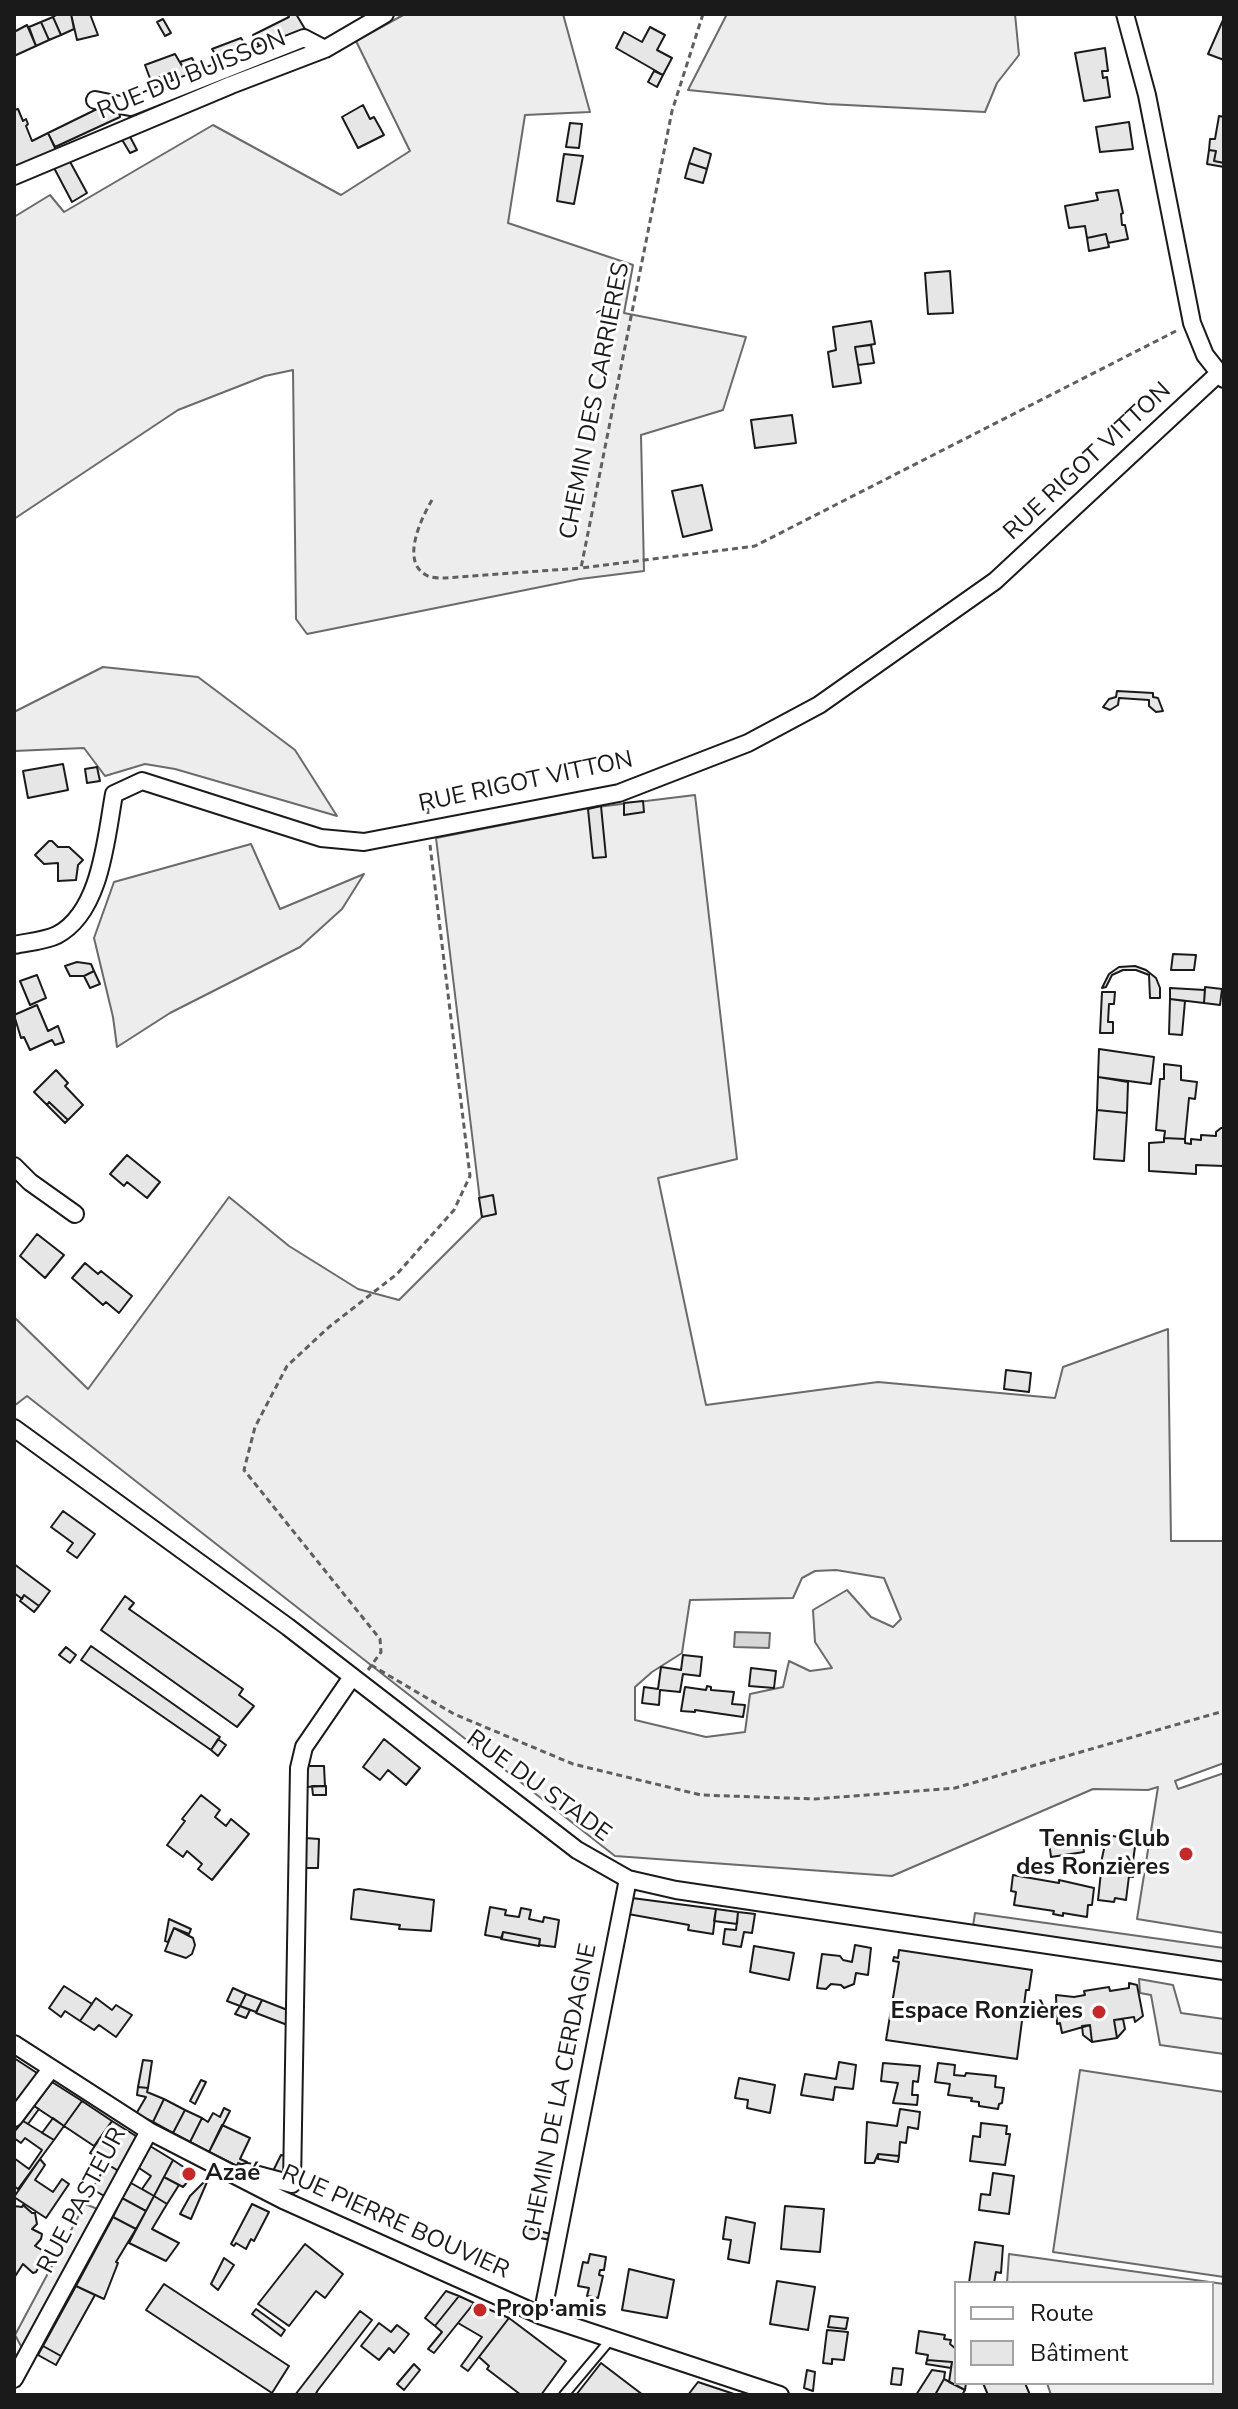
<!DOCTYPE html>
<html>
<head>
<meta charset="utf-8">
<style>
	body { margin:0 }
	#map { position:relative; width:1238px; height:2409px; overflow:hidden; background:#fff; font-family:"Nunito Sans",sans-serif }
	canvas { display:block }
	.frame { position:absolute; inset:0; border:16px solid #1a1a1a; pointer-events:none }
	.legend { position:absolute; left:954px; top:2281px; width:260px; height:104px; box-sizing:border-box; background:#fff; border:2px solid #a3a3a3; margin:0; padding:10px 14px; list-style:none; font-size:24px; color:#1a1a1a }
	.legend li { display:flex; align-items:center; gap:16px; height:40px }
	.legend b { width:40px; border:2px solid #a3a3a3 }
</style>
</head>
<body>
<div id="map">
<canvas width="1238" height="2409"></canvas>
<div class="frame"></div>
<ul class="legend">
<li><b style="height:10px;background:#fff"></b>Route</li>
<li><b style="height:22px;background:#e6e6e6"></b>Bâtiment</li>
</ul>
</div>
<script>
const ctx = document.querySelector('canvas').getContext('2d');
ctx.lineJoin = 'round';
function paint(path, color) {
  ctx.fillStyle = color;
  ctx.fill(path, 'evenodd');
}
function strokePath(path, color, width, dash) {
  ctx.strokeStyle = color;
  ctx.lineWidth = width;
  ctx.lineCap = dash ? 'butt' : 'round';
  ctx.setLineDash(dash || []);
  ctx.stroke(path);
}
function write(font, color, halo, rows, align = 'center') {
  ctx.font = font + ' "Nunito Sans",sans-serif';
  ctx.lineWidth = 6;
  ctx.setLineDash([]);
  ctx.textBaseline = 'middle';
  ctx.strokeStyle = halo;
  ctx.fillStyle = color;
  for (const [text, x, y, turn = 0] of rows) {
    ctx.save();
    ctx.translate(x, y);
    ctx.rotate((+turn || 0) * Math.PI / 180);
    ctx.textAlign = isNaN(turn) ? turn : align;
    if (halo) ctx.strokeText(text, 0, 0);
    ctx.fillText(text, 0, 0);
    ctx.restore();
  }
}
const built = new Path2D(`
	M405,14H563L590,112L525,115L508,223L633,265L624,313L746,337L723,410L641,435L644,571L580,579L307,634L296,619L293,370L265,376L178,410L14,519V217L50,195L64,212L213,125L341,195L410,151L356,41Z
	M727,14H1015L1019,55L997,83L985,112L827,104L688,90Z
	M103,667L198,677L295,750L337,816L175,769L145,764L105,776L84,748L14,751V712Z
	M695,795L737,1159L658,1178L706,1405L878,1382L1055,1398L1063,1367L1168,1329L1171,1541H1224V1763L1175,1781L1178,1789L1224,1773V1933L1137,1919L1158,1787L1148,1790L1093,1789L892,1876L615,1856L27,1396L14,1406V1317L88,1389L229,1197L289,1246L358,1289L399,1300L482,1217L436,838L589,808ZM836,1570L884,1578L901,1619L893,1627L871,1617L847,1590L813,1610L815,1642L832,1668L810,1671L789,1661L783,1687L750,1694L745,1732L706,1737L635,1720V1687L652,1672L682,1653L690,1600L793,1598L802,1578L815,1571Z
	M251,844L280,909L364,874L342,909L300,947L170,1013L117,1047L113,1017L94,938L114,882Z
	M975,1913L1224,1948V1963L973,1926Z
	M1139,1979L1173,1985L1181,2013L1224,2019V2054L1160,2045L1151,1995L1140,1993Z
	M1080,2070L1224,2092V2277L1053,2252Z
	M85,2204L100,2210L22,2348L15,2335Z
	M1009,2254L1224,2284V2395H1051L1047,2383H1212V2283H1007Z`);
const water = new Path2D(`
	M735,1632L770,1633L769,1648L734,1647Z`);
const building = new Path2D(`
	M58,14H71L74,29L61,35L53,17Z
	M71,14H90L98,35L77,40Z
	M287,14H296L305,29L261,49L253,35L289,17Z
	M53,17L61,35L49,40L41,22Z
	M163,19L171,33L165,36L157,22Z
	M1223,20L1224,21V60L1208,54Z
	M41,22L49,40L36,46L29,27Z
	M27,25L36,46L14,56V32Z
	M650,27L665,35L657,50L672,58L663,75L616,48L624,32L642,42Z
	M241,38L250,53L221,63L212,49Z
	M1105,48L1108,71H1102L1103,78L1107,77L1110,97L1084,101L1075,53Z
	M175,54L188,76L173,82L170,73L151,81L145,65Z
	M192,58L199,72L188,76L180,62Z
	M654,71L663,75L657,87L648,82Z
	M363,105L370,119L374,117L384,135L358,148L342,117Z
	M99,108L102,112L107,109L119,110L120,117L55,147L48,133Z
	M18,109L23,121L26,119L28,124L26,126L32,141L48,133L56,150L18,170L14,163V110Z
	M1219,116L1224,117V163L1214,161L1216,151L1209,150L1210,139H1215Z
	M1129,122L1133,149L1100,152L1096,127Z
	M570,123L582,124L579,148L566,147Z
	M126,129L137,150L130,153L118,133Z
	M694,148L711,154L707,169L689,163Z
	M1209,150L1216,151L1214,161L1224,163V167L1207,164Z
	M564,154L583,156L574,204L557,201Z
	M68,158L87,193L72,202L53,166Z
	M689,163L707,169L703,183L685,178Z
	M1118,190L1123,213L1121,214L1122,225H1125L1128,239L1108,243L1106,234L1087,238L1085,226L1069,228L1065,206L1098,200L1096,193Z
	M1106,234L1109,247L1089,251L1087,238Z
	M950,271L953,313L928,314L925,273Z
	M871,321L875,344L855,347L861,383L833,387L828,352L836,350L833,327Z
	M871,345L874,363L858,365L855,347Z
	M792,415L796,443L755,448L751,420Z
	M702,485L712,530L683,537L672,491Z
	M1117,691L1153,693V697L1158,698L1163,711L1156,712L1149,706V700L1119,698L1118,705L1110,710L1103,707L1109,699L1116,697Z
	M63,764L68,790L28,798L23,771Z
	M97,767L100,781L87,783L85,769Z
	M643,801L644,812L624,815V803Z
	M601,806L606,857L593,858L588,809Z
	M49,841H52L58,847H69L83,860L78,865L76,880L58,881V863L44,864L35,855Z
	M1173,954L1196,955L1194,970H1171Z
	M77,962L91,964L94,971L84,976H70L65,966Z
	M1135,966L1146,970L1156,978L1160,988V998H1150L1149,975L1136,970H1123L1112,975L1106,987L1102,988L1109,974L1119,967Z
	M94,971L100,984L90,988L84,976Z
	M37,975L46,998L30,1005L20,981Z
	M1205,987L1222,989L1220,1005L1204,1003Z
	M1170,988L1205,990L1204,1003L1170,999Z
	M1102,992H1115L1114,1004H1109L1108,1022H1113V1033H1100Z
	M1170,999L1185,1001L1182,1035L1169,1034Z
	M37,1005L48,1031L58,1026L64,1042L55,1045L52,1040L30,1050L24,1037L21,1038L14,1015Z
	M1099,1049L1154,1057L1151,1084L1098,1077Z
	M1164,1064L1181,1066V1080L1197,1082L1195,1099L1189,1098L1185,1139L1164,1138L1165,1131L1156,1130L1160,1079H1164Z
	M56,1070L68,1083L65,1086L83,1105L68,1120L49,1102L47,1105L34,1092Z
	M1098,1077L1128,1082L1127,1113L1097,1110Z
	M49,1102L68,1120L65,1123L47,1105Z
	M1097,1110L1127,1113L1124,1161L1094,1159Z
	M1221,1128H1224V1166L1196,1165V1174L1149,1171V1143L1164,1142V1138L1185,1139V1143L1191,1144V1139L1201,1140V1135L1216,1136V1132Z
	M127,1155L160,1182L147,1198L127,1182L124,1186L110,1174Z
	M493,1195L496,1214L482,1217L479,1198Z
	M37,1234L64,1255L45,1278L20,1256Z
	M85,1263L98,1274L101,1271L132,1296L119,1313L106,1302L103,1305L72,1278Z
	M1006,1370L1031,1373L1029,1392L1004,1389Z
	M63,1511L95,1534L77,1558L67,1551L73,1543L51,1527Z
	M14,1564L50,1591L39,1606L24,1595L22,1599L14,1593Z
	M24,1595L39,1606L34,1612L20,1601Z
	M125,1596L134,1603L129,1609L243,1689L239,1695L254,1706L237,1727L101,1630Z
	M91,1646L220,1737L211,1750L81,1660Z
	M66,1647L76,1655L70,1663L59,1655Z
	M683,1655L702,1657L700,1676L683,1674L680,1692L660,1690L659,1705L642,1703L644,1687L658,1689L661,1667L681,1670Z
	M751,1668L776,1671L774,1688L749,1686Z
	M707,1686L711,1687V1690L734,1692L732,1704L745,1705L743,1717L695,1710V1712L681,1711L685,1687L706,1690Z
	M218,1739L226,1745L218,1756L211,1750Z
	M384,1739L420,1768L406,1785L388,1770L380,1780L363,1767Z
	M306,1766H324L325,1786L305,1787Z
	M312,1786H326V1795H313Z
	M201,1795L220,1810L215,1817L226,1826L231,1819L249,1834L212,1880L198,1869L202,1864L187,1851L183,1857L167,1845L185,1821L182,1819Z
	M1107,1835L1136,1840L1132,1868H1134L1133,1877L1129,1876L1126,1900L1115,1898L1114,1902L1098,1900L1101,1872H1099Z
	M1082,1837L1084,1852L1051,1857L1049,1842Z
	M305,1838L319,1839L318,1868H304Z
	M1013,1875L1059,1883V1880L1094,1888L1092,1905H1088L1087,1917L1063,1913V1916L1053,1914L1054,1911L1014,1905L1016,1892L1011,1891Z
	M359,1889L434,1900L431,1931L399,1929L400,1925L351,1919L354,1890Z
	M632,1898L716,1909L713,1934L688,1930L689,1925L628,1914Z
	M490,1907L506,1910L505,1915L519,1917L521,1908L531,1910L529,1919L543,1922L544,1917L559,1920L555,1947L539,1945L540,1939L503,1932L502,1938L485,1935Z
	M716,1909L738,1912L737,1924L714,1921Z
	M738,1912L755,1914L752,1933L744,1932L741,1947L723,1944L725,1929L736,1930Z
	M169,1919L191,1929L189,1934L174,1928L168,1942L165,1941Z
	M174,1928L193,1938L195,1945L192,1954L186,1958L165,1951Z
	M503,1932L540,1939L539,1946L501,1939Z
	M855,1945L871,1948L868,1975L856,1973L854,1984L844,1988L841,1985L831,1984L826,1989L817,1988L822,1954L840,1956L843,1960L852,1962Z
	M754,1946L794,1953L789,1980L750,1972Z
	M899,1950L1032,1970L1029,1990H1026L1017,2059L886,2040L899,1962L893,1961L894,1957L898,1958Z
	M1129,1983L1137,1985L1143,2016L1135,2022L1134,2017L1114,2020L1117,2038L1092,2042L1090,2025L1062,2033L1060,2023L1057,2024L1056,1995L1074,1997L1085,1995L1084,1991L1109,1987L1110,1991L1129,1988Z
	M64,1986L92,2004L80,2021L65,2011L61,2017L49,2008Z
	M233,1988L246,1994L240,2006L227,2001Z
	M246,1994L262,2000L256,2012L240,2006Z
	M96,1998L112,2010L116,2005L132,2015L116,2037L99,2025L94,2030L80,2021Z
	M262,2000L290,2011V2026L256,2013Z
	M240,2006L250,2010L246,2018L235,2014Z
	M1123,2019L1125,2029L1117,2038L1114,2020Z
	M1090,2025L1092,2042L1083,2035L1082,2026Z
	M14,2058L40,2075L14,2109Z
	M143,2060L152,2061L148,2088L138,2087Z
	M839,2062L856,2065L853,2089L835,2087L833,2100L801,2095L805,2074L836,2079Z
	M883,2063L920,2066L918,2082L913,2081L912,2095H918L917,2105L893,2103L898,2083L881,2081Z
	M938,2063L955,2065L954,2075L965,2076L966,2073L996,2076L995,2087L1004,2088L1002,2103L999,2104L998,2109L979,2106V2102L971,2101L972,2098L948,2095L950,2084L935,2082Z
	M739,2078L775,2085L770,2113L747,2108L748,2100L735,2098Z
	M201,2080L206,2082L195,2104L190,2101Z
	M52,2082L82,2101L64,2126L34,2106Z
	M138,2087L148,2088L147,2092L164,2099L153,2122L136,2114L146,2097L137,2095Z
	M164,2099L185,2110L173,2133L153,2122Z
	M82,2101L112,2121L94,2146L64,2126Z
	M34,2106L39,2109L28,2124L23,2121Z
	M224,2108L230,2111L209,2152L190,2142L202,2118L208,2122L213,2113L220,2117Z
	M900,2109L920,2112L918,2129L908,2127L906,2143L900,2142L899,2156L878,2154L874,2163H865L867,2122L897,2126Z
	M185,2110L202,2118L190,2142L173,2133Z
	M53,2118L64,2126L54,2140L42,2133Z
	M23,2121L54,2140L18,2189L14,2186V2158L29,2169L42,2150L25,2138L21,2143L14,2138V2132Z
	M112,2121L139,2138L120,2172L90,2153Z
	M981,2123L1007,2126L1006,2134H1010L1005,2165L970,2161L973,2136L980,2137Z
	M222,2125L250,2138L240,2159L247,2162L246,2166L238,2163L237,2166L209,2152Z
	M150,2146L173,2160L154,2196L142,2189L151,2176L139,2168Z
	M878,2154L899,2156L898,2162L878,2159Z
	M281,2155L289,2156L282,2178L272,2173Z
	M40,2159L45,2165L35,2180L53,2192L62,2179L69,2184L46,2218L14,2197Z
	M173,2160L194,2174L183,2187L164,2177Z
	M107,2164L120,2172L106,2197L92,2189Z
	M993,2173L1014,2176L1009,2214L979,2210L981,2194L990,2195Z
	M164,2177L179,2185L167,2204L154,2196Z
	M205,2181L207,2182L191,2219L180,2214L190,2196Z
	M131,2183L154,2196L146,2211L122,2198Z
	M154,2196L167,2204L152,2229L179,2243L166,2261L129,2243Z
	M122,2198L146,2211L136,2229L113,2217Z
	M252,2204L269,2212L254,2241L251,2239L246,2249L236,2243L234,2246L231,2244Z
	M23,2205L32,2213H35L37,2224L32,2229L42,2234L41,2239L35,2246L47,2253L36,2272L33,2273L23,2264L14,2278V2206L22,2207Z
	M785,2206L824,2209L820,2252L781,2249Z
	M113,2217L136,2229L116,2262L118,2263L104,2299L76,2286Z
	M726,2217L755,2223L749,2263L728,2259L731,2240L723,2239Z
	M523,2227L551,2234L550,2240L521,2234Z
	M975,2242L1003,2246L1001,2273L996,2272L994,2283H969Z
	M305,2244L343,2274L325,2298L316,2291L289,2326L258,2304Z
	M590,2254L606,2257L604,2270H600L599,2275L603,2276L598,2298L587,2296L589,2288L578,2286L583,2262L588,2263Z
	M224,2258L234,2265L218,2290L211,2284Z
	M629,2269L674,2280L667,2318L622,2310Z
	M777,2281L815,2287L808,2330L770,2324Z
	M164,2284L289,2366L272,2393L146,2310Z
	M76,2286L95,2295L61,2356L43,2346Z
	M446,2291L459,2296L435,2326L425,2318Z
	M459,2296L474,2303L434,2353L428,2349L442,2332L435,2326Z
	M474,2303L509,2318L468,2371L461,2366L482,2337L458,2323Z
	M256,2309L285,2330L281,2336L252,2314Z
	M360,2311L372,2320L318,2390L315,2395H295Z
	M830,2316L848,2318L846,2329L828,2327Z
	M509,2318L566,2361L541,2395H521L487,2369L489,2366L479,2357Z
	M379,2323L391,2332L397,2325L409,2334L394,2353L389,2348L379,2360L361,2346Z
	M827,2330L848,2332L844,2360L832,2359V2364L823,2363Z
	M919,2331L945,2335L944,2339L951,2340L950,2344L956,2349V2383H966L965,2390L949,2382L952,2362L927,2360L928,2355L916,2353Z
	M43,2346L61,2356L56,2365L38,2355Z
	M927,2360L952,2362L951,2368L926,2364Z
	M601,2363L643,2395H576Z
	M414,2364L420,2370L404,2390L397,2384Z
	M893,2368L903,2369L901,2385L891,2384Z
	M807,2370L815,2372L813,2391L804,2388Z
	M932,2370L945,2372L944,2379L935,2395H916Z
	M944,2379L965,2390L962,2395H935Z
	M698,2382L737,2395H688Z
	M983,2383H1025L1030,2395H988Z`);
const path = new Path2D(`
	M703,14L672,111L581,568L755,546L1176,331
	M432,500C422,517 400,561 426,575C430,578 439,578 445,578L581,568
	M427,798L428,814
	M371,1665L454,1714L573,1764L701,1795L815,1799L955,1788L1224,1711
	M368,1670L381,1652L380,1639L244,1470L255,1427L287,1366L329,1327L397,1274L454,1210L470,1176L430,845`);
const lane = new Path2D(`
	M564,2395L611,2339`);
const street = new Path2D(`
	M1125,14L1147,95L1192,323L1205,355L1224,379
	M95,100L130,107L304,38L325,49
	M14,176L231,85L325,49L385,14
	M14,945C27,942 45,941 57,935C101,912 106,838 114,794L142,781L321,838L364,842L619,793L748,743L819,705L995,581L1218,374
	M14,1166L30,1182L75,1214
	M14,1428L288,1627L577,1850L628,1879L676,1890L1224,1971
	M14,2044L149,2131L283,2200L542,2316L780,2395
	M14,2118L51,2069
	M243,2174L247,2172L292,2184L299,1768L304,1747L352,1677
	M542,2316L628,1879
	M14,2379L149,2131`);
const markers = [
	[1186,1854,8,"#c62828"],
	[1099,2012,8,"#c62828"],
	[189,2174,8,"#c62828"],
	[480,2310,8,"#c62828"]
];
const streetNames = [
	["RUE DU BUISSON",192,76,-22],
	["CHEMIN DES CARRIÈRES",596,401,-79],
	["RUE RIGOT VITTON",1088,462,-43],
	["RUE RIGOT VITTON",526,783,-12],
	["RUE DU STADE",538,1787,36],
	["CHEMIN DE LA CERDAGNE",561,2093,-79],
	["RUE PASTEUR",83,2201,-62],
	["RUE PIERRE BOUVIER",395,2223,24]
];
const poiNames = [
	["Tennis Club",1170,1840],
	["des Ronzières",1170,1868],
	["Espace Ronzières",1083,2012],
	["Azaé",205,2174,"left"],
	["Prop'amis",496,2310,"left"]
];
paint(built, '#ededed');
strokePath(built, '#6a6a6a', 2);
paint(water, '#d7d7d7');
strokePath(water, '#6a6a6a', 2);
paint(building, '#e6e6e6');
strokePath(building, '#1a1a1a', 2);
strokePath(lane, '#1a1a1a', 12);
strokePath(street, '#1a1a1a', 20);
strokePath(path, '#5f5f5f', 3, [6, 4]);
strokePath(lane, '#fff', 8);
strokePath(street, '#fff', 16);
for (const [x, y, r, color] of markers) {
  const dot = new Path2D();
  dot.arc(x, y, r, 0, 2 * Math.PI);
  ctx.fillStyle = color;
  ctx.fill(dot);
  strokePath(dot, '#fff', 3);
}
write('24px', '#1a1a1a', '#fff', streetNames);
write('bold 24px', '#1a1a1a', '#fff', poiNames, 'right');
</script>
</body>
</html>
